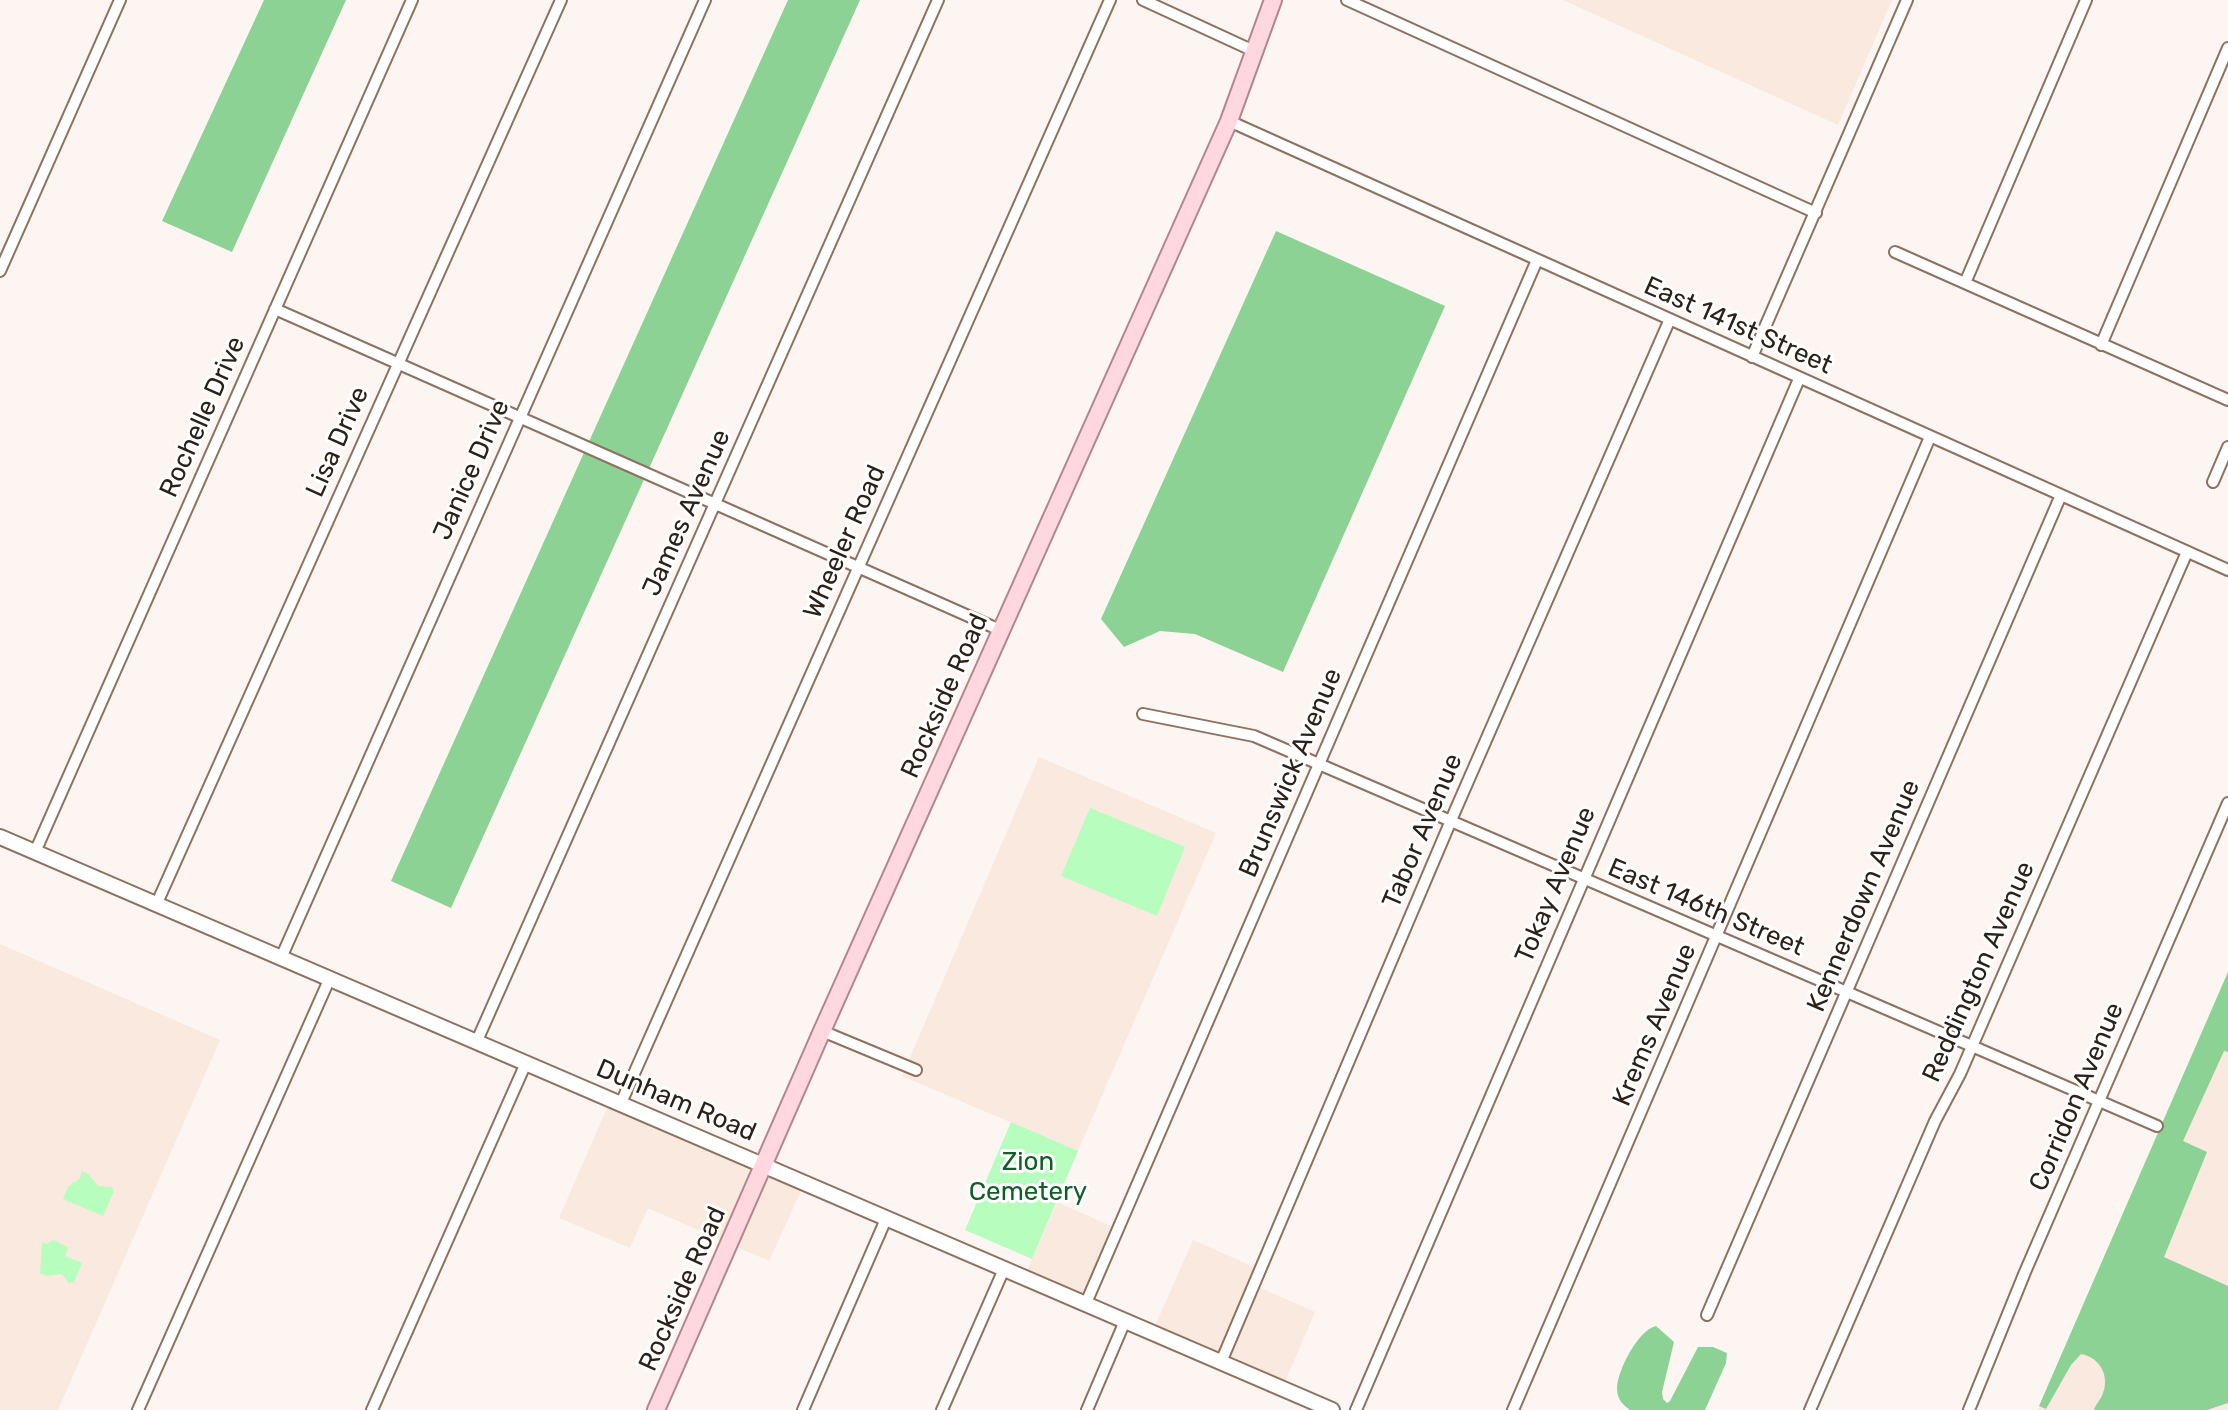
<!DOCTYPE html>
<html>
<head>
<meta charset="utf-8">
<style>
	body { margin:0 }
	canvas { display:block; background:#fcf5f1 }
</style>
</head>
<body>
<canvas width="2228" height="1410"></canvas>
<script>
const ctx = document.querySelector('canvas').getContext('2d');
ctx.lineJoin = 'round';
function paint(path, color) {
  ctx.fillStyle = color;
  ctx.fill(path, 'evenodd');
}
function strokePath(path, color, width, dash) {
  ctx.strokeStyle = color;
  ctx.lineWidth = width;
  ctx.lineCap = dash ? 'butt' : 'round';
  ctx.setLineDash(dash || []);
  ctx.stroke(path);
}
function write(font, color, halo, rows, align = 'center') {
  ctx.font = font + ' Rubik,sans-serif';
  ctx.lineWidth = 6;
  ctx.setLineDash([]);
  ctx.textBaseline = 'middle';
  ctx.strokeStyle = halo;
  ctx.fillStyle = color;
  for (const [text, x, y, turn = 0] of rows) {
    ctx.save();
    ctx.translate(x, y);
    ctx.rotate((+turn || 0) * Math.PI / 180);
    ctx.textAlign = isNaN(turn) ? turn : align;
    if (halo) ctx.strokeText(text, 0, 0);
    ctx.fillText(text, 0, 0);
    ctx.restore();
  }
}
const built = new Path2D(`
	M1563,0H1892L1838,125Z
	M1039,757L1216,833L1078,1151L902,1076Z
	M0,944L220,1040L58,1410H0Z
	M2228,972V1410H2038L2064,1349Z
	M611,1099L806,1180L769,1261L648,1208L630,1248L559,1218Z
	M1057,1202L1118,1229L1086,1303L1024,1278Z
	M1193,1240L1261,1270L1254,1285L1315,1312L1282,1389L1152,1333Z`);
const green = new Path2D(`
	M1090,808L1185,847L1157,916L1061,876Z
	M1011,1122L1078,1151L1032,1259L965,1230Z
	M82,1171L88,1174L98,1186L112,1187L114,1191L103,1216L63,1199L68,1187L80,1178Z
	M53,1240L68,1247L65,1256L82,1263L74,1282L69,1283L62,1274L46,1276L40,1273L42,1245L43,1242L47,1244Z`);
const forest = new Path2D(`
	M264,0H346L232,252L162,221Z
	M788,0H860L451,908L391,881Z
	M1276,231L1445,306L1283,672L1195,634L1160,631L1124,647L1101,619Z
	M2228,972V1052L2224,1051L2183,1141L2207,1152L2164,1257L2228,1286V1403L2207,1410H2094C2096,1403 2101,1400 2103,1393C2110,1375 2099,1357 2081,1354L2071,1365L2046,1409L2039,1406Z
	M1656,1326L1674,1342L1662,1392L1663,1399L1667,1403L1670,1401L1698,1347H1713L1727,1353L1726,1363L1705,1410H1630C1623,1405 1617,1399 1617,1389C1617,1371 1638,1330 1656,1326Z`);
const street = new Path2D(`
	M1143,0L1256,52
	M1347,0L1816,213
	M1229,121L2228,570
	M1895,252L2228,400
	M0,271L120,0
	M1965,283L2086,0
	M275,309L1000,630
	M2101,345L2228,48
	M1752,357L1907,0
	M2213,482L2228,447
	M1143,714L1254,736L2157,1126
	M35,852L412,0
	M157,903L561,0
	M281,958L705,0
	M822,1031L916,1070
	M476,1043L938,0
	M621,1103L1110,0
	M1086,1303L1537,260
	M1707,1315L2061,495
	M1221,1362L1455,811L1670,319
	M138,1410L329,980
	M372,1410L526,1063
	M803,1410L886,1219
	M942,1410L1004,1269
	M1087,1410L1125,1321
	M1356,1410L1799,379
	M1513,1410L1930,437
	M1810,1410L1935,1121L1960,1074L2187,552
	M1969,1410L2025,1272L2228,803`);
const secondary = new Path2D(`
	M0,837L1332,1410`);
const primary = new Path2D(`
	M656,1410L822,1031L1229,121L1273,0`);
const streetNames = [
	["East 141st Street",1738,326,24],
	["Rochelle Drive",203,417,-66],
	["Lisa Drive",338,442,-66],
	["Janice Drive",472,470,-66],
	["James Avenue",687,513,-66],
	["Wheeler Road",845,542,-66],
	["Rockside Road",945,696,-66],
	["Brunswick Avenue",1291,773,-67],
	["Tabor Avenue",1423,831,-67],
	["Tokay Avenue",1556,885,-67],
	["Kennerdown Avenue",1864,896,-67],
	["East 146th Street",1706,908,23],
	["Reddington Avenue",1979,972,-66],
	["Krems Avenue",1655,1025,-67],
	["Corridon Avenue",2077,1097,-67],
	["Dunham Road",676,1101,23],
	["Rockside Road",683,1289,-66]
];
const parkNames = [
	["Zion",1028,1162],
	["Cemetery",1028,1192]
];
paint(built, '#f9e9df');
paint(green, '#b6fdbe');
paint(forest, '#8cd294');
strokePath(street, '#8e715f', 14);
strokePath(secondary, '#8e715f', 18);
strokePath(primary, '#b4868c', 20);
strokePath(street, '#fff', 10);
strokePath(secondary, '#fff', 14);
strokePath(primary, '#fed7df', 16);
write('26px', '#2c2119', '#fff', streetNames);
write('26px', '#115d25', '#fff', parkNames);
</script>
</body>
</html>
